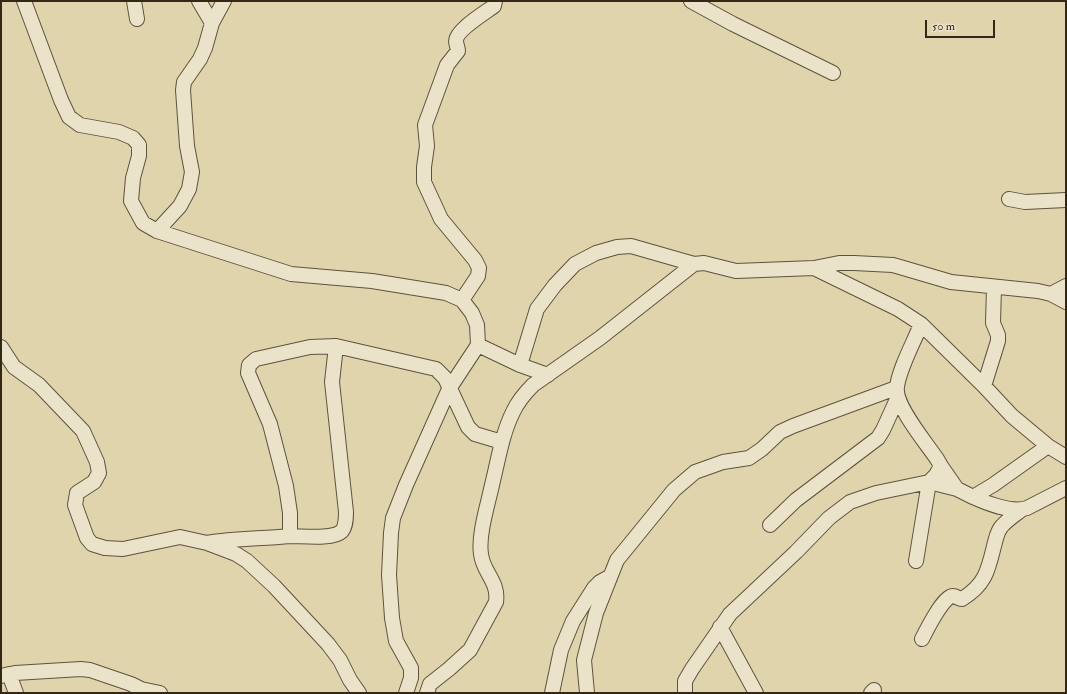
<!DOCTYPE html>
<html>
<head>
<meta charset="utf-8">
<style>
	body { margin:0 }
	#map { position:relative; width:1067px; height:694px; overflow:hidden; background:#e0d4ac; font-family:"IM FELL Double Pica",serif }
	canvas { display:block }
	.frame { position:absolute; inset:0; border:2px solid #342718; pointer-events:none }
	.scale { position:absolute; left:925px; top:20px; width:70px; height:18px; box-sizing:border-box; border:2px solid #342718; border-top:0; padding-left:5px; font-size:12px; line-height:14px; white-space:nowrap; color:#342718; -webkit-text-stroke:3px #ebe3c9; paint-order:stroke }
</style>
</head>
<body>
<div id="map">
<canvas width="1067" height="694"></canvas>
<div class="frame"></div>
<div class="scale">50 m</div>
</div>
<script>
const ctx = document.querySelector('canvas').getContext('2d');
ctx.lineJoin = 'round';
function strokePath(path, color, width, dash) {
  ctx.strokeStyle = color;
  ctx.lineWidth = width;
  ctx.lineCap = dash ? 'butt' : 'round';
  ctx.setLineDash(dash || []);
  ctx.stroke(path);
}
const minor = new Path2D(`
	M24,1L61,100L69,117L80,125L119,132L133,138L139,145V156L133,178L131,201L143,223L157,231L291,274L372,281L446,293L462,300L472,313L477,325L478,345L449,389L406,485L393,518L391,533L389,575L392,618L396,641L411,668V678L406,693
	M134,1L137,19
	M199,1L212,23
	M691,1L733,24L833,73
	M1009,199L1025,202L1066,200
	M157,231L180,206L189,189L192,172L187,146L183,90L184,82L200,59L205,48L212,23L224,1
	M814,268L839,263H854L893,265L951,282L1038,291L1051,294L1066,302
	M1051,294L1066,286
	M462,300L478,276L479,268L475,260L441,219L424,182V167L427,146L425,125L447,65L458,51C458,48 456,44 456,41C456,30 486,12 494,6L495,1
	M478,345L520,365L548,375
	M1,347L14,367L39,385L83,431L97,462L99,473L94,482L77,493L75,505L87,538L92,544L105,548L123,549L180,537L207,543L236,554L247,561L274,586L328,644L340,660L350,680L359,693
	M520,365L537,309L555,285L575,264L596,253L617,247L631,246L694,264
	M984,386L998,341V335L993,323L994,287
	M941,466L957,489L973,497L993,485L1048,446
	M973,497C986,503 1012,513 1027,508L1066,488
	M770,525L796,500L878,438L883,430L898,397
	M290,536C303,536 333,540 342,531C346,526 346,518 346,512L332,382L336,346
	M207,543C235,538 262,539 290,536V513L286,486L270,424L248,373L249,365L256,359L310,347L336,346L436,369L445,378L468,427L475,434L502,442
	M916,561L929,482L957,489
	M720,627L756,693
	M922,639C926,631 944,595 953,596C956,596 959,599 962,599C985,585 988,571 994,546C996,539 997,531 1002,526C1007,520 1015,515 1021,510
	M9,674L16,693
	M1,676L15,673L81,669L90,670L131,684L141,689L160,693
	M427,693L430,684L449,669L470,650L496,602C499,581 483,573 481,554C478,535 488,504 492,485C498,461 502,434 513,412C518,401 525,393 533,385L600,338L694,264L704,263L736,271L814,268L898,309L921,324L984,386L1012,416L1048,446L1066,457
	M552,693L561,650L573,621L594,588L600,582L609,577
	M587,693L584,660L596,613L617,560L674,490L695,472L723,462L749,458L762,449L780,432L793,426L896,388
	M685,693V681L692,669L730,614L796,552L829,518L850,502L876,493L929,482L936,475L941,466L937,459C927,444 894,405 897,387C899,369 914,342 921,324
	M871,693L874,690`);
strokePath(minor, '#5f523d', 16);
strokePath(minor, '#ebe3c9', 14);
</script>
</body>
</html>
